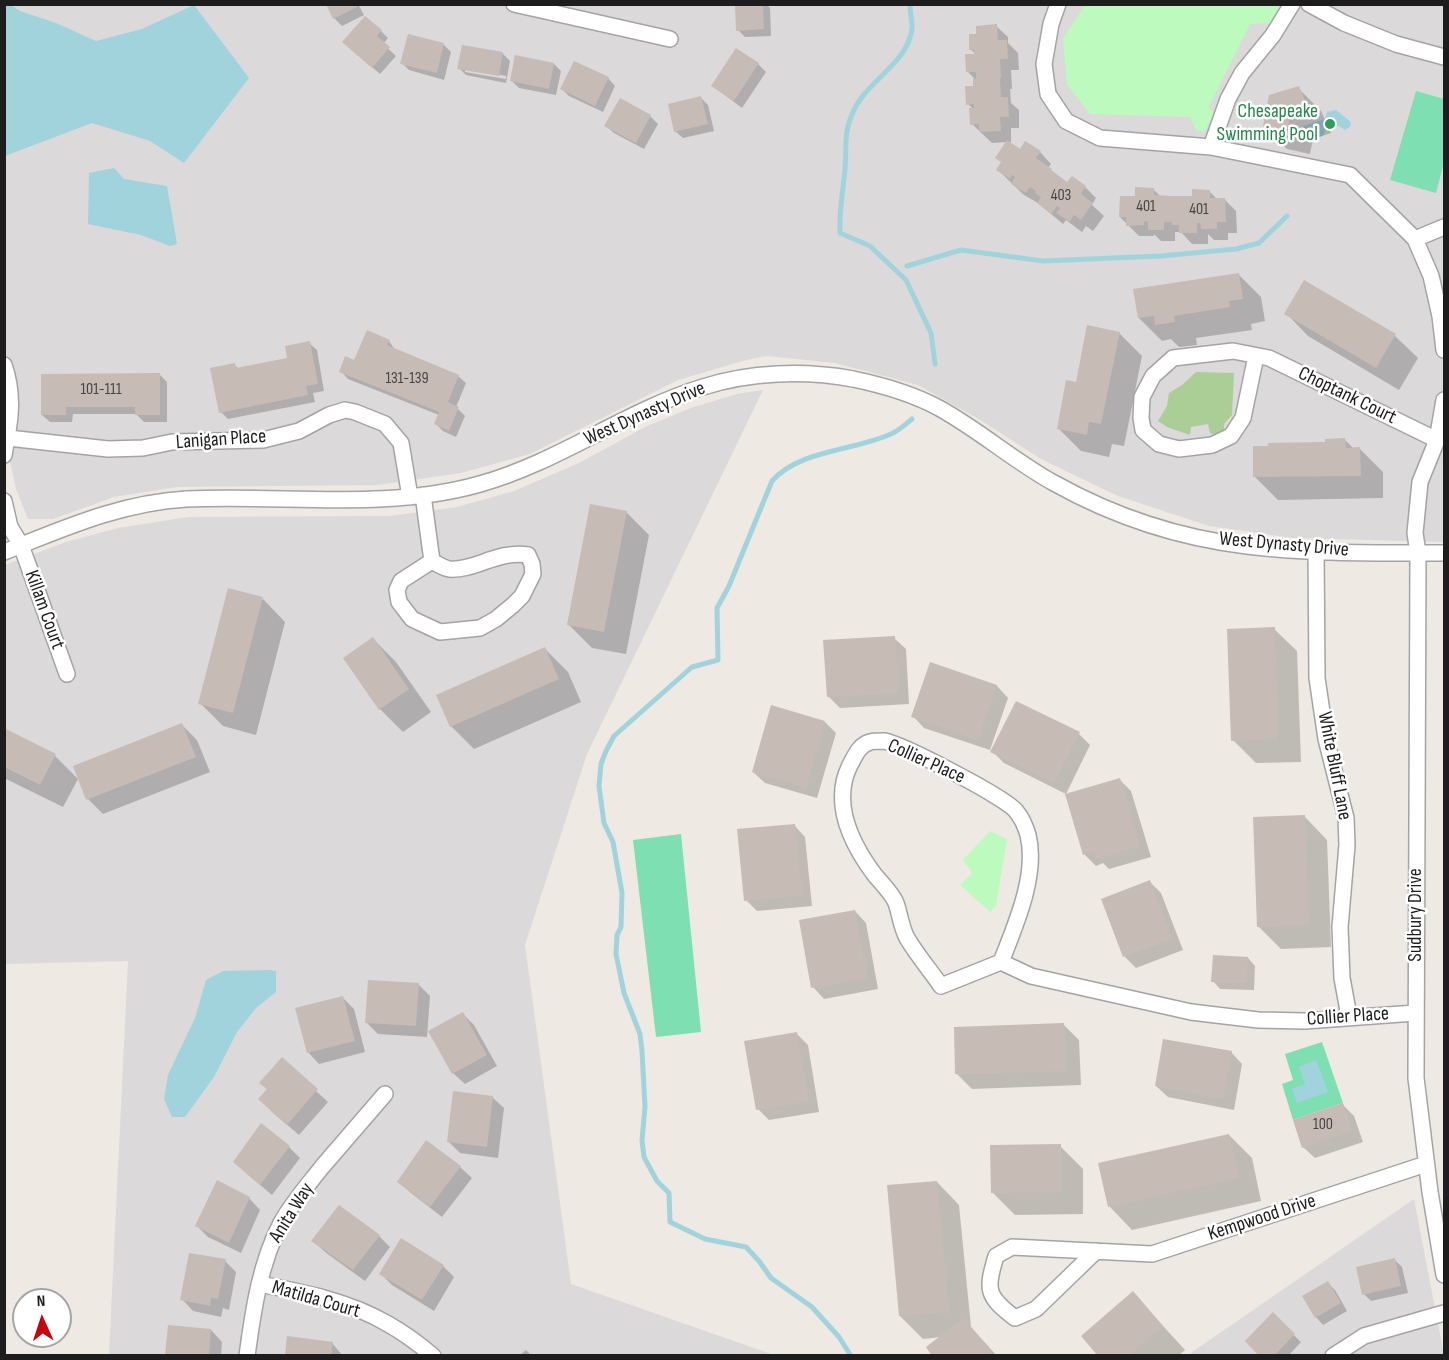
<!DOCTYPE html>
<html>
<head>
<meta charset="utf-8">
<style>
	body { margin:0 }
	#map { position:relative; width:1449px; height:1360px; overflow:hidden; background:#eee9e2; font-family:"Sofia Sans Condensed",sans-serif }
	canvas { display:block }
	.frame { position:absolute; inset:0; border:6px solid #1d1d1d; pointer-events:none }
	.north { position:absolute; left:12px; top:1288px; width:60px; height:60px; box-sizing:border-box; background:#fff; border:2px solid #a5a5a5; border-radius:50%; rotate:357deg; font-size:16px; font-weight:700; line-height:24px; text-align:center; color:#1d1d1d }
	.north::after { content:''; display:block; margin:auto; width:21px; height:27px; background:#c9000d; clip-path:polygon(50% 0,100% 100%,50% 72%,0 100%) }
</style>
</head>
<body>
<div id="map">
<canvas width="1449" height="1360"></canvas>
<div class="frame"></div>
<div class="north">N</div>
</div>
<script>
const ctx = document.querySelector('canvas').getContext('2d');
ctx.lineJoin = 'round';
function paint(path, color) {
  ctx.fillStyle = color;
  ctx.fill(path, 'evenodd');
}
function strokePath(path, color, width, dash) {
  ctx.strokeStyle = color;
  ctx.lineWidth = width;
  ctx.lineCap = dash ? 'butt' : 'round';
  ctx.setLineDash(dash || []);
  ctx.stroke(path);
}
function write(font, color, halo, rows, align = 'center') {
  ctx.font = font + ' "Sofia Sans Condensed",sans-serif';
  ctx.lineWidth = 5;
  ctx.setLineDash([]);
  ctx.textBaseline = 'middle';
  ctx.strokeStyle = halo;
  ctx.fillStyle = color;
  for (const [text, x, y, turn = 0] of rows) {
    ctx.save();
    ctx.translate(x, y);
    ctx.rotate((+turn || 0) * Math.PI / 180);
    ctx.textAlign = isNaN(turn) ? turn : align;
    if (halo) ctx.strokeText(text, 0, 0);
    ctx.fillText(text, 0, 0);
    ctx.restore();
  }
}
const residential = new Path2D(`
	M4,5H1444V542L1293,538L1209,526L1118,496L1041,459L977,418L918,385L835,363L767,356L746,360L678,380L530,454L461,473L378,485L177,487L114,497L53,519H28L16,489L9,457L18,414L13,370L5,353Z
	M763,390L587,754L525,945L571,1284L774,1355H109L128,961L5,964V565L66,542L118,528L188,517L390,516L457,507L514,491L579,463L645,427L691,408L737,394Z
	M1414,1199L1444,1355H1188Z`);
const forest = new Path2D(`
	M1196,372L1234,373L1232,415L1224,424V432L1217,435L1210,433L1208,424L1191,427L1190,435L1167,427L1158,421L1167,406L1169,393L1182,385Z`);
const park = new Path2D(`
	M1279,4L1282,7L1276,23L1250,24L1208,108L1215,113L1204,132L1196,130L1190,117L1090,114L1067,85L1063,39L1085,5Z
	M990,831L1007,839L996,905L990,912L960,885L972,873L963,860Z`);
const pitch = new Path2D(`
	M1416,91L1444,99V162L1436,193L1390,180Z
	M681,834L701,1032L656,1037L633,840Z
	M1322,1042L1343,1103L1293,1120L1282,1084L1293,1080L1285,1054Z`);
const water = new Path2D(`
	M4,5H11L20,11L56,23L96,41L142,29L194,5L249,78L184,163L150,141L92,123L5,156Z
	M1336,110L1351,122L1350,127L1345,130L1339,126L1325,130L1323,136L1317,138L1306,135L1303,126L1325,119L1327,112Z
	M114,168L124,179L167,186L177,244L170,246L141,235L88,224L89,173Z
	M269,970L276,971V992L256,1008L237,1032L214,1077L185,1117H172L164,1099L168,1075L195,1018L206,980L223,971Z
	M1316,1060L1328,1092L1297,1103L1292,1089L1305,1084L1299,1067Z`);
const shadow = new Path2D(`
	M327,4H358L364,15L342,26L334,18Z
	M736,4H766L770,8L771,36L745,37L738,30Z
	M996,26L1008,37V43L1018,53L1019,70H1011L1012,89H1010L1011,103L1019,110V128H1011V142H1008L1021,151L1040,152L1051,164L1048,168L1068,184L1085,187L1096,198L1092,205L1104,216L1093,231L1086,226L1082,232L1066,220L1063,224L1038,203L1024,195L998,170L1002,163L1008,142L992,143L972,124L973,109L968,104L975,87L974,78L968,72L977,55L971,50L978,35Z
	M381,31L388,38L383,44L396,56L380,74L351,49Z
	M409,35L444,45L451,52L444,80L409,70L402,63Z
	M736,50L758,64L766,72L742,108L713,86Z
	M502,53L510,61L506,83L466,75L459,68ZM465,68L506,76V79L465,72Z
	M554,64L561,71L556,95L519,88L512,81Z
	M608,78L615,86L603,112L569,96L562,89Z
	M1298,88L1321,111L1331,133L1313,139L1310,154L1287,149L1264,126Z
	M701,98L708,105L714,131L683,138L675,131Z
	M620,100L650,116L658,124L644,149L614,133L606,126Z
	M1153,189L1161,197L1194,198L1209,191L1218,200H1225L1236,211L1237,233H1228V240H1214L1208,234V244H1192L1181,232H1175V241H1161L1154,234V236H1139L1120,217L1137,198Z
	M1239,275L1261,297L1265,321L1251,324L1252,330L1196,338L1197,345L1179,347L1171,339L1162,341L1139,318Z
	M1286,313L1395,336L1418,358L1399,390L1308,336Z
	M1119,333L1142,356L1124,446L1112,444L1109,457L1081,451L1058,428L1077,383Z
	M389,341L395,350L458,376L466,383L456,407L465,416L456,437L443,431L436,424L439,415L348,379L341,371Z
	M309,343L317,350L324,391L313,393L315,402L228,419L221,412L234,365L239,369L289,360Z
	M160,375L167,382V422H144L136,414H73L72,422H50L42,415Z
	M1345,440L1354,449H1360L1383,472V498L1278,500L1255,477L1326,443Z
	M626,512L649,535L626,654L592,648L569,625Z
	M263,599L285,622L256,735L223,726L200,703Z
	M1274,629L1297,651L1301,762L1256,763L1233,740Z
	M894,638L906,649L909,704L840,708L828,696Z
	M373,639L396,662L431,712L403,732L380,709Z
	M545,649L568,672L581,702L474,749L451,726Z
	M931,664L997,686L1008,698L990,750L924,728L913,716Z
	M825,722L836,733L817,798L765,783L753,772Z
	M182,725L197,740L210,772L103,814L88,799Z
	M4,730L55,756L78,779L63,807L4,778Z
	M1079,734L1090,745L1066,794L1004,763L992,751Z
	M1120,780L1131,791L1151,857L1109,869L1103,863L1096,866L1084,854Z
	M1305,817L1327,840L1331,947L1281,949L1258,926Z
	M794,825L805,837L812,906L757,911L746,900Z
	M1150,882L1161,893L1183,950L1136,968L1125,957L1103,900Z
	M855,911L866,923L878,989L824,999L813,987Z
	M1248,958L1255,966L1254,990L1220,989L1213,981Z
	M418,984L430,996L427,1037L378,1034L367,1023Z
	M343,998L354,1009L365,1052L319,1064L308,1052Z
	M463,1014L474,1025L497,1066L465,1084L453,1073Z
	M1064,1025L1079,1040L1081,1085L972,1089L957,1074Z
	M796,1033L808,1045L819,1112L769,1120L758,1109Z
	M1231,1052L1242,1064L1234,1110L1168,1097L1156,1086Z
	M282,1060L328,1102L299,1135L271,1111L269,1090Z
	M492,1097L504,1108L498,1158L460,1153L449,1142Z
	M1343,1105L1354,1116L1363,1142L1315,1158L1303,1147Z
	M1229,1135L1252,1158L1261,1201L1132,1230L1110,1207L1100,1164Z
	M1060,1146L1083,1169V1214L1015,1215L992,1192Z
	M289,1147L300,1158L272,1195L246,1173Z
	M460,1167L472,1178L442,1217L411,1193L399,1182Z
	M937,1182L959,1205L971,1327L997,1356H934L942,1337L923,1339L900,1316Z
	M249,1198L260,1210L241,1253L208,1237L196,1225Z
	M379,1236L390,1247L365,1281L325,1252L313,1241Z
	M1395,1260L1402,1267L1408,1293L1371,1301L1364,1294Z
	M225,1261L236,1272L229,1310L223,1308L221,1317L193,1311L182,1299Z
	M443,1266L454,1277L434,1311L392,1285L381,1274Z
	M1328,1283L1335,1290L1347,1311L1323,1325L1316,1317Z
	M1133,1293L1185,1350L1178,1356H1100Z
	M1273,1315L1301,1342L1288,1356H1261Z
	M211,1330L222,1342L221,1356H167Z
	M332,1343L343,1356H286Z
	M526,1350L532,1356H519Z`);
const stream = new Path2D(`
	M910,4C910,12 912,20 912,28C909,62 868,80 854,110C843,133 847,145 845,169C843,191 839,211 840,233L870,246L906,280L931,333L935,364
	M907,266L961,250L1043,261L1161,256L1236,249L1259,243L1287,216
	M851,1356L839,1337L812,1307L771,1278L759,1261L746,1247L705,1239L670,1222L669,1193L657,1181L644,1157L642,1140L645,1107L642,1051L640,1034L624,993L616,954L617,935L621,927L622,893L613,842L604,823L599,786L601,764L606,751L614,736L692,667L718,660L717,608L729,586L772,481C800,449 856,451 893,433C899,430 906,424 912,419`);
const building = new Path2D(`
	M326,4H356L357,7L333,19Z
	M735,4H763L764,29L736,31Z
	M365,16L382,30L377,36L390,47L372,68L342,42Z
	M997,24L998,40H1007L1008,59H1000L1001,78H1000L1001,97H1008L1009,117H1000L1001,131L979,132V124L970,125L969,108H974V104L966,105L965,86H973V78L976,79V72H966L965,54H974V50H969V34H976V26Z
	M408,34L444,43L437,73L400,64Z
	M462,45L503,52L499,76L457,69Z
	M736,48L759,63L734,101L711,86Z
	M515,55L554,63L549,89L510,81Z
	M574,61L609,77L595,106L560,89Z
	M1299,86L1309,110L1290,116L1287,132L1263,126L1269,95Z
	M701,96L708,124L674,132L668,104Z
	M620,98L651,115L636,143L604,126Z
	M1007,140L1020,149L1025,141L1041,151L1036,158L1052,169L1051,170L1067,182L1072,176L1086,186L1081,194L1093,203L1081,220L1074,215L1070,222L1056,213L1060,208L1057,206L1051,214L1037,203L1041,197L1035,193L1036,191L1030,187L1026,193L1011,184L1015,177L1012,175L1010,179L996,170L1001,162L995,158Z
	M1135,187L1154,188V195L1172,196H1192V189L1210,190V198H1225L1226,222H1217V229H1201L1200,223H1197V233H1179V225H1172V222H1164V230H1148V222L1144,221V225L1126,226V217H1119L1120,196H1135Z
	M1239,273L1243,299L1229,301L1230,307L1174,316L1175,322L1155,325L1154,316L1138,318L1133,289Z
	M1304,280L1396,334L1376,368L1284,314Z
	M1087,325L1120,332L1101,424L1089,422L1087,435L1057,429L1066,380L1076,382Z
	M367,330L390,340L387,345L459,375L448,402L459,407L449,431L434,424L439,412L339,372L345,356L354,360Z
	M310,341L318,384L306,386L308,395L219,413L210,368L235,363L236,368L287,358L285,346Z
	M160,373V415H135V407H66V415H41V374Z
	M1345,438L1346,448L1360,447L1361,476L1253,477V446H1268V443L1325,442V439Z
	M590,504L627,511L604,632L567,625Z
	M228,588L263,597L233,713L198,704Z
	M1275,627L1278,739L1231,741L1227,629Z
	M895,636L898,693L827,697L823,640Z
	M373,637L409,689L379,710L343,658Z
	M545,647L559,679L450,727L436,695Z
	M930,662L997,685L978,740L911,717Z
	M1016,701L1080,732L1054,783L990,752Z
	M771,705L825,721L806,788L752,772Z
	M182,723L196,757L86,800L73,766Z
	M4,728L56,754L40,785L4,767Z
	M1120,778L1140,846L1096,859L1094,851L1083,855L1065,794Z
	M1305,815L1309,925L1257,927L1253,817Z
	M795,824L802,895L744,901L737,829Z
	M1150,880L1172,939L1123,957L1101,899Z
	M855,910L867,978L811,988L799,920Z
	M1213,955L1248,957L1247,983L1211,982Z
	M368,980L419,983L416,1026L365,1023Z
	M343,996L355,1041L307,1053L295,1008Z
	M463,1012L487,1055L452,1074L428,1031Z
	M1064,1023L1066,1071L955,1074L954,1027Z
	M797,1032L809,1101L756,1110L744,1041Z
	M1163,1039L1232,1051L1223,1099L1155,1086Z
	M282,1057L318,1089L287,1125L258,1099L267,1089L259,1083Z
	M453,1091L493,1096L487,1147L447,1142Z
	M1343,1103L1352,1131L1302,1148L1293,1120Z
	M261,1123L290,1146L260,1185L233,1162Z
	M1229,1134L1239,1178L1108,1207L1098,1163Z
	M426,1140L461,1166L430,1207L397,1182Z
	M1061,1144V1192L991,1193L990,1145Z
	M217,1180L250,1197L229,1243L195,1226Z
	M937,1181L949,1312L899,1316L887,1185Z
	M339,1205L380,1235L353,1270L311,1241Z
	M401,1238L444,1265L422,1300L379,1274Z
	M189,1253L226,1259L218,1299L211,1298L210,1306L180,1300Z
	M1395,1258L1401,1286L1362,1295L1356,1267Z
	M1328,1281L1341,1303L1315,1318L1302,1296Z
	M1133,1291L1163,1326L1129,1356H1098L1081,1336Z
	M1273,1312L1295,1334L1274,1356H1259L1245,1341Z
	M964,1318L994,1356H932L926,1347Z
	M168,1325L211,1329L209,1356H165Z
	M287,1336L333,1342L331,1356H285Z`);
const street = new Path2D(`
	M514,4L670,39
	M1058,4L1051,24L1044,64L1048,94L1066,121L1100,138L1211,147L1350,175L1415,239L1431,276L1440,316L1444,350
	M1309,4L1344,23L1396,44L1444,57
	M1211,147L1228,99L1242,73L1273,35L1292,4
	M1415,239L1444,227
	M1256,356L1243,418L1231,436L1212,445L1179,449L1159,444L1143,430L1141,418L1142,397L1153,376L1173,358L1233,351L1269,358L1437,440
	M4,365C15,396 10,423 4,455
	M1444,400L1437,440L1420,482L1415,533L1418,553L1416,1078L1430,1192L1444,1275
	M8,438L108,449L143,448L172,442L263,440L299,431L329,415L345,410L355,412L385,424L401,443L410,497
	M423,495L432,561L401,581L397,590L399,602L412,619L440,632L480,628L496,619L513,605L522,596L533,574L532,564L528,555C498,550 475,571 449,569C444,568 437,564 432,561
	M4,501L10,527L21,545L67,674
	M1316,550L1317,678L1326,739L1346,818L1347,845L1340,927L1342,978L1349,1016
	M4,552C65,528 120,503 186,499C283,494 385,511 480,484C559,462 625,411 703,387C750,372 804,370 853,379C882,385 913,394 939,408C979,430 1014,461 1054,483C1113,516 1180,538 1247,546C1312,554 1379,553 1444,553
	M1001,962C1015,926 1038,875 1028,835C1026,828 1021,817 1016,811C1005,797 902,744 884,741C881,741 873,741 870,742C859,745 855,756 850,765C831,803 851,843 874,874C881,883 892,893 896,903C900,914 901,927 907,938C917,955 930,970 941,986L1001,962L1031,976L1191,1012L1258,1020L1305,1021L1415,1013
	M1096,1251L1036,1309L1015,1318C986,1296 986,1290 996,1256L1012,1247L1152,1254L1426,1164
	M259,1284C303,1292 349,1301 388,1324C404,1333 419,1344 433,1356
	M247,1356C253,1311 260,1263 281,1223C292,1203 308,1185 322,1167C343,1143 364,1118 385,1094
	M1333,1356L1364,1336L1444,1313`);
const markers = [
	[1330,124,6,"#2e9e5b"]
];
const numberNames = [
	["403",1061,196],
	["401",1146,207],
	["401",1199,210],
	["131-139",407,379],
	["101-111",101,390],
	["100",1323,1125]
];
const leisureNames = [
	["Chesapeake",1318,112],
	["Swimming Pool",1318,135]
];
const streetNames = [
	["Choptank Court",1347,396,26],
	["West Dynasty Drive",645,414,-24],
	["Lanigan Place",221,440,-4],
	["West Dynasty Drive",1284,545,5],
	["Killam Court",44,610,70],
	["Collier Place",926,762,24],
	["White Bluff Lane",1334,766,79],
	["Sudbury Drive",1416,915,-90],
	["Collier Place",1348,1017,-4],
	["Anita Way",292,1213,-58],
	["Kempwood Drive",1262,1218,-18],
	["Matilda Court",316,1300,16]
];
paint(residential, '#dbd9da');
paint(forest, '#aace96');
paint(park, '#bdfabe');
paint(pitch, '#7edfb3');
paint(water, '#a1d3dd');
paint(shadow, '#0003');
strokePath(stream, '#a1d3dd', 5);
paint(building, '#c6bbb5');
strokePath(street, '#a4a4a4', 18);
strokePath(street, '#fff', 15);
for (const [x, y, r, color] of markers) {
  const dot = new Path2D();
  dot.arc(x, y, r, 0, 2 * Math.PI);
  ctx.fillStyle = color;
  ctx.fill(dot);
  strokePath(dot, '#fff', 2);
}
write('16px', '#474443', null, numberNames);
write('20px', '#27864d', '#fff', leisureNames, 'right');
write('20px', '#1d1d1d', '#fff', streetNames);
</script>
</body>
</html>
